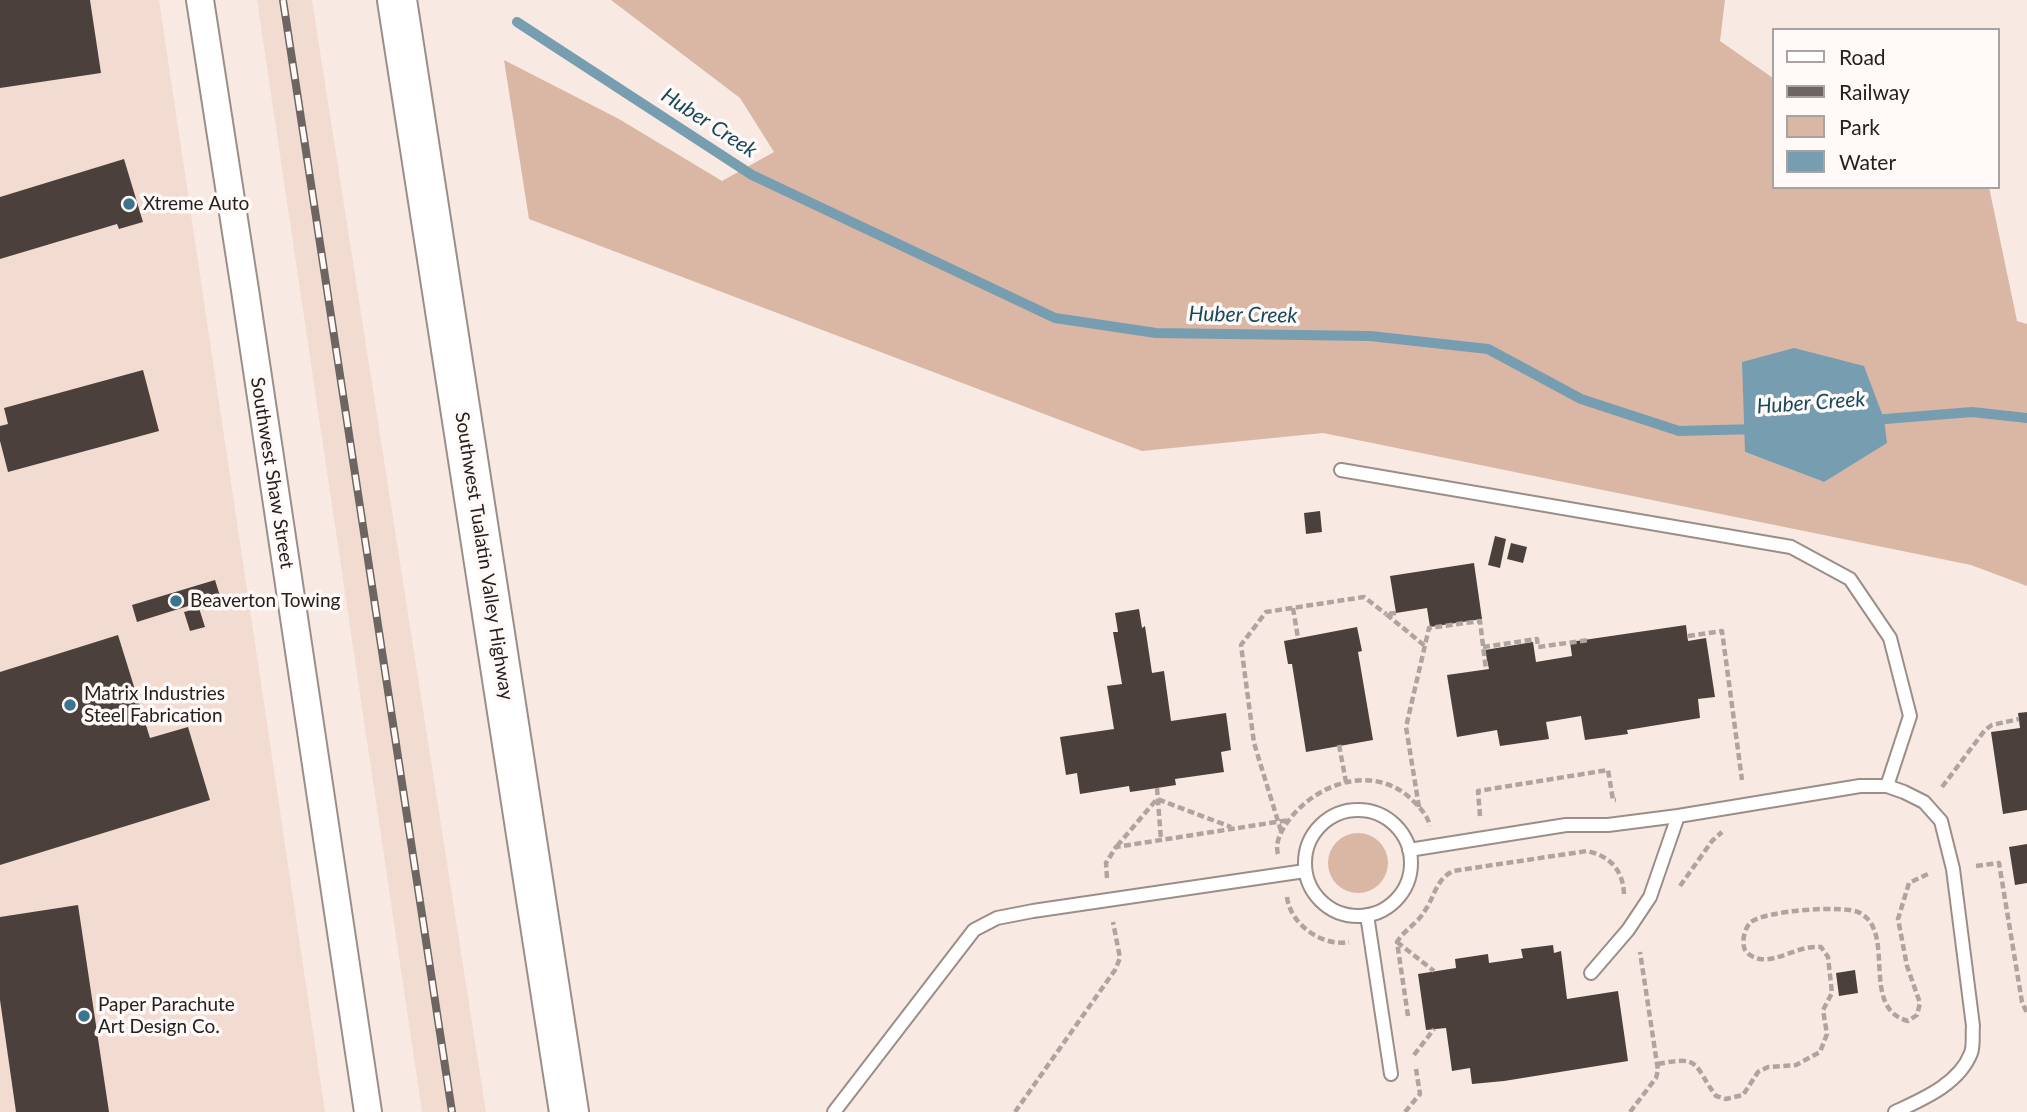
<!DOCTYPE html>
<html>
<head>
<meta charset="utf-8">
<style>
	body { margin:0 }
	#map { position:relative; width:2027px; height:1112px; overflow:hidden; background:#f8eae3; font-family:Lato,sans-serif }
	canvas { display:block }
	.legend { position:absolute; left:1772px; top:28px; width:228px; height:161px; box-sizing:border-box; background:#fff9f7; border:2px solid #a8a3a1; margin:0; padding:9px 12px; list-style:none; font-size:21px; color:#26211f }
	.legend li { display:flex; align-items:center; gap:14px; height:35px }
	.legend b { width:35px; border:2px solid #a8a3a1 }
</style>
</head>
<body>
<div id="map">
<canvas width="2027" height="1112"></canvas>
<ul class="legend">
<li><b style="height:9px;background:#fff"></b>Road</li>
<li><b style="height:9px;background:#6d6561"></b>Railway</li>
<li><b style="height:19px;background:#dab6a5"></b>Park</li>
<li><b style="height:19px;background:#779eb0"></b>Water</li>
</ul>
</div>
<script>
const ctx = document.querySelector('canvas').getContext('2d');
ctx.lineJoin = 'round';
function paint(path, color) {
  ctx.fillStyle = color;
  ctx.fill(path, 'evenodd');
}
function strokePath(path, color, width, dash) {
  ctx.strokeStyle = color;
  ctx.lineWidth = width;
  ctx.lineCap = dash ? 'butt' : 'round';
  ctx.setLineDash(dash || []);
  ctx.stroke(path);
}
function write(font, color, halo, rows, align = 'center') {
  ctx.font = font + ' Lato,sans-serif';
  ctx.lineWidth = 7;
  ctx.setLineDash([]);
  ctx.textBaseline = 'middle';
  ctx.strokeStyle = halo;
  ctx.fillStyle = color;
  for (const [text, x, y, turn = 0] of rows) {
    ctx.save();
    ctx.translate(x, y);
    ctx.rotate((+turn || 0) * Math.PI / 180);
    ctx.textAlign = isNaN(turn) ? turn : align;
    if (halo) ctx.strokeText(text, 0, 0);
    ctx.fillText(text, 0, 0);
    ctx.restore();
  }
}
const built = new Path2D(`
	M0,0H159L325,1112H0Z
	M257,0H312L486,1112H422Z`);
const green = new Path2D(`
	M611,0H1725L1720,41L1773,78V187H1989L2017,321L2027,324V586L1971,565L1323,433L1142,451L529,219L504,60L619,119L722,181L774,152L740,98ZM1746,429L1824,482L1745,452Z
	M1328 863a30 30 0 1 1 60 0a30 30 0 1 1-60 0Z`);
const water = new Path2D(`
	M1794,348L1864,366L1884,419L1887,443L1824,482L1745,452L1742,362Z`);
const stream = new Path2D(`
	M517,22L752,175L1055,318L1156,333L1370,336L1488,349L1581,399L1679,431L1757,429
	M1873,420L1972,412L2027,418`);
const building = new Path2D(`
	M0,0H90L101,73L0,88Z
	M124,159L143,222L119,229L117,224L0,259V197Z
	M143,370L159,431L8,472L0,441V426L8,424L4,408Z
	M1320,511L1322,532L1306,534L1304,513Z
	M1495,536L1506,539L1500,568L1488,565Z
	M1511,543L1527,547L1523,563L1507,559Z
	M1474,563L1482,619L1430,627L1427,608L1396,613L1390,576Z
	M215,580L220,596L137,622L132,605Z
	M199,608L205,627L190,631L184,612Z
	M1139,609L1142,628L1145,626L1152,673L1164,671L1171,721L1226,713L1231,750L1221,752L1224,772L1175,779L1176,785L1157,788L1130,792L1129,786L1080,794L1077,773L1066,775L1060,737L1114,729L1107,686L1122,684L1113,632H1118L1115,613Z
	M1686,625L1688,641L1706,638L1715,697L1698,699L1700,718L1627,730L1628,734L1585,740L1581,716L1546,722L1549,739L1500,746L1497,730L1457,737L1447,675L1489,669L1485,650L1533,642L1536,662L1572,656L1570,642Z
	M1357,627L1362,651L1358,652L1373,740L1306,752L1292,664H1288L1284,641Z
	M118,635L150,738L188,727L210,800L0,865V672Z
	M2027,712V810L2003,814L1991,732L2020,728L2018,713Z
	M2027,844V883L2015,885L2009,847Z
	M78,905L109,1112H16L0,1000V917Z
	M1553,945L1554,953L1561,951L1567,999L1618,991L1628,1061L1504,1081L1472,1084L1470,1068L1452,1071L1446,1028L1426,1030L1418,974L1456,968L1455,959L1488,954L1489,963L1523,958L1521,949Z
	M1855,970L1858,993L1839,996L1836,973Z`);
const path = new Path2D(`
	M1293,608L1298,638
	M1396,613L1386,614L1425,646
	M1688,636L1722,631L1742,780
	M1483,647L1537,639L1538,647L1589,640
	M1339,745L1346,782
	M1942,787L1985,730L1992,725L2019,719
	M1157,788L1161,840
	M1419,807L1406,727L1429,628L1480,621L1486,670
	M1480,816L1478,791L1608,770L1613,800H1616
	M1281,831L1254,743L1241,645L1266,612L1364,597L1386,614
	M1117,846L1157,799L1231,827
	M1278,854C1275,844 1280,833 1286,824C1312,786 1368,763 1408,796C1417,805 1427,813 1430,826
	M1976,866L1999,863L2022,1002L2027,1013
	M1107,878L1106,863L1116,847L1289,820
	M1680,886L1712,841L1722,832
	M1287,897C1290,924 1322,947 1349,942
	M1397,942L1434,971
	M1408,1016L1397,942C1404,930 1417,924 1424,912C1435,897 1435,880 1453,871L1587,851C1610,856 1623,870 1624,894
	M1414,1055L1434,1029
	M1658,1064C1702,1055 1693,1065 1716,1096L1726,1099L1743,1095L1758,1072L1768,1067L1796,1065L1820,1052L1827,1034L1823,1010L1832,993L1828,957L1821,947C1799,945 1778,962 1760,959C1753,958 1745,953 1744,947C1742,940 1745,927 1751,922C1764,911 1845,904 1860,913C1897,933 1859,1008 1908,1021L1917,1015L1920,1003L1907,966L1898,919L1909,883L1928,874
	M1015,1112L1115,970L1120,958L1113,922
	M1405,1112L1420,1094L1416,1069
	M1630,1112L1656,1078L1658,1070L1640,952`);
const lane = new Path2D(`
	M1341,470L1791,547L1850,579L1890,638L1910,716L1887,786
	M1305 863a53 53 0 1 1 106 0a53 53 0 1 1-106 0Z
	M1409,850L1566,825H1608L1678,816L1860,786H1887L1904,792L1924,802L1941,821L1953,869L1973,1026C1972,1034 1974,1045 1971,1053C1959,1084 1923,1099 1895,1112
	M1367,915L1391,1074
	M1591,973L1628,930L1650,897L1678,816
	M834,1112L974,930L997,918L1033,911L1305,871`);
const street = new Path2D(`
	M200,0L245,290L368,1112`);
const primary = new Path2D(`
	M397,0L569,1112`);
const rail = new Path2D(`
	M283,0L452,1112`);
const markers = [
	[129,204,7,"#3b748e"],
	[176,601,7,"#3b748e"],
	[70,705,7,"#3b748e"],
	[84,1016,7,"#3b748e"]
];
const poiNames = [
	["Xtreme Auto",143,204],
	["Beaverton Towing",190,601],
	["Matrix Industries",84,694],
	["Steel Fabrication",84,716],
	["Paper Parachute",98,1005],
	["Art Design Co.",98,1027]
];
const streetNames = [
	["Southwest Shaw Street",272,473,81],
	["Southwest Tualatin Valley Highway",484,556,81]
];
const waterNames = [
	["Huber Creek",709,123,33],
	["Huber Creek",1243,315,1],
	["Huber Creek",1811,403,-4]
];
paint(built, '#f2dcd2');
paint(green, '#dab6a5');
paint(water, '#779eb0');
strokePath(stream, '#779eb0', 10);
paint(building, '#4b403b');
strokePath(lane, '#9b8e89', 16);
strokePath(street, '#9b8e89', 30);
strokePath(primary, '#9b8e89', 42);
strokePath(path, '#afa49f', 4.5, [7, 3.5]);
strokePath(lane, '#fff', 12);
strokePath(street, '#fff', 26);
strokePath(primary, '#fff', 38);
strokePath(rail, '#6d6561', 8);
strokePath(rail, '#fff9f7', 5, [16]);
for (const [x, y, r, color] of markers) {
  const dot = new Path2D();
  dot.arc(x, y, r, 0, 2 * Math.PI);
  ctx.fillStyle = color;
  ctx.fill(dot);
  strokePath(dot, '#fff9f7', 2.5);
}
write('19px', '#26211f', '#fff9f7', poiNames, 'left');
write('19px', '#26211f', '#fff9f7', streetNames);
write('italic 21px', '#15495e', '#fff9f7', waterNames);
</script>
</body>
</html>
